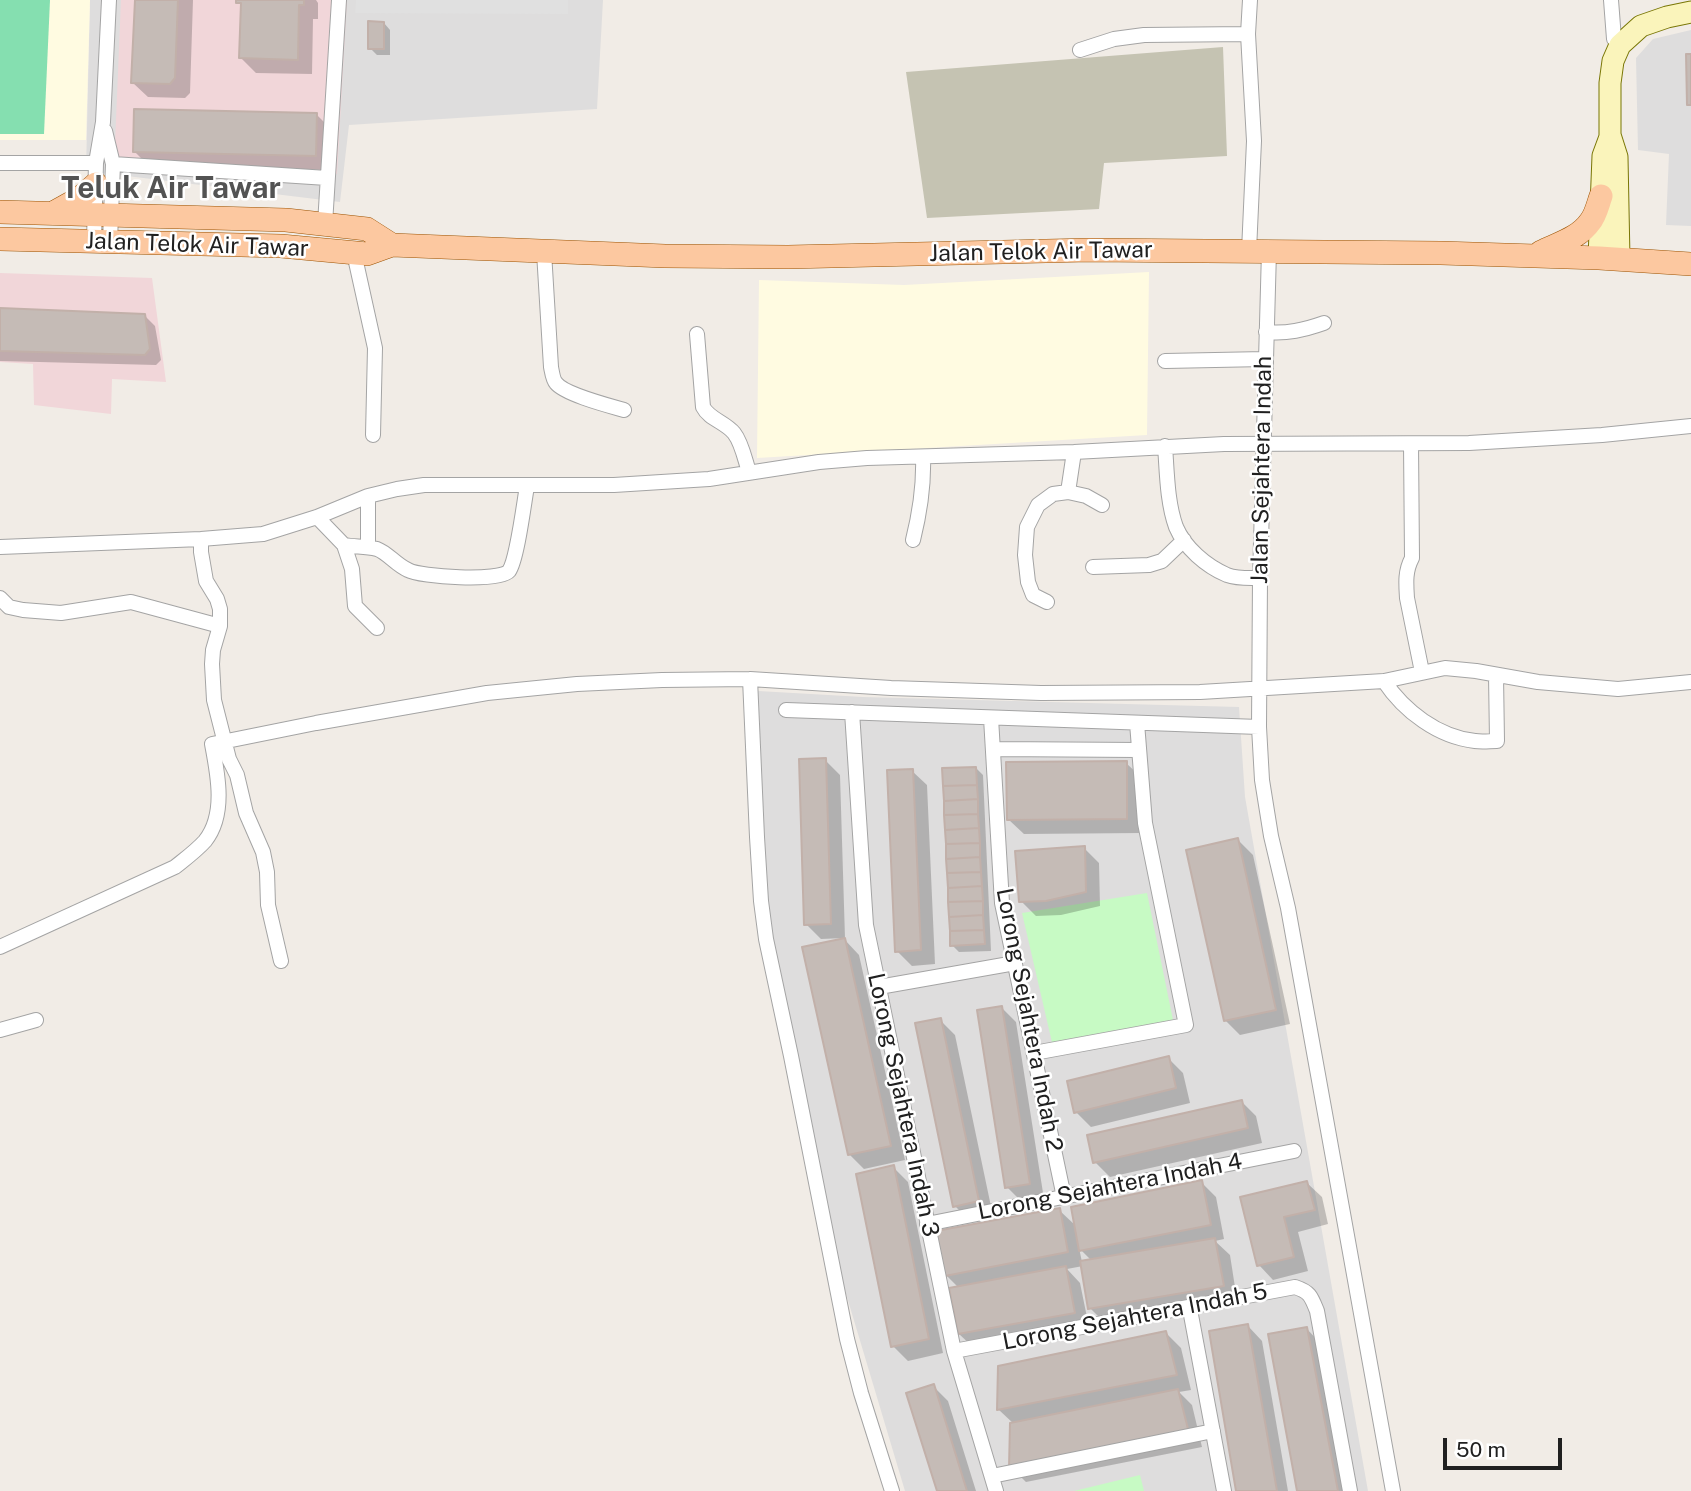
<!DOCTYPE html>
<html>
<head>
<meta charset="utf-8">
<style>
	body { margin:0 }
	#map { position:relative; width:1691px; height:1491px; overflow:hidden; background:#f1ece6; font-family:"Public Sans",sans-serif }
	canvas { display:block }
	.scale { position:absolute; left:1443px; top:1438px; width:119px; height:32px; box-sizing:border-box; border:4px solid #202020; border-top:0; padding-left:9px; font-size:21px; line-height:24px; white-space:nowrap; color:#202020; -webkit-text-stroke:5px #fff; paint-order:stroke }
</style>
</head>
<body>
<div id="map">
<canvas width="1691" height="1491"></canvas>
<div class="scale">50 m</div>
</div>
<script>
const ctx = document.querySelector('canvas').getContext('2d');
ctx.lineJoin = 'round';
function paint(path, color) {
  ctx.fillStyle = color;
  ctx.fill(path, 'evenodd');
}
function strokePath(path, color, width, dash) {
  ctx.strokeStyle = color;
  ctx.lineWidth = width;
  ctx.lineCap = dash ? 'butt' : 'round';
  ctx.setLineDash(dash || []);
  ctx.stroke(path);
}
function write(font, color, halo, rows, align = 'center') {
  ctx.font = font + ' "Public Sans",sans-serif';
  ctx.lineWidth = 5;
  ctx.setLineDash([]);
  ctx.textBaseline = 'middle';
  ctx.strokeStyle = halo;
  ctx.fillStyle = color;
  for (const [text, x, y, turn = 0] of rows) {
    ctx.save();
    ctx.translate(x, y);
    ctx.rotate((+turn || 0) * Math.PI / 180);
    ctx.textAlign = isNaN(turn) ? turn : align;
    if (halo) ctx.strokeText(text, 0, 0);
    ctx.fillText(text, 0, 0);
    ctx.restore();
  }
}
const residential = new Path2D(`
	M90,0H603L597,109L349,125L340,202L86,171Z
	M1691,30V226L1666,225L1669,154L1638,150L1636,58L1653,39Z
	M758,691L863,697L1239,707L1245,797L1368,1491H905L841,1277L768,920Z`);
const commercial = new Path2D(`
	M121,0H347L337,174L114,168Z
	M0,273L152,278L166,382L112,379L111,414L34,405L33,364L0,362Z`);
const education = new Path2D(`
	M0,0H90L86,140H0Z
	M1149,272L1147,435L757,458L759,280L904,285Z`);
const construction = new Path2D(`
	M1223,47L1227,156L1104,163L1099,209L927,218L906,72Z`);
const park = new Path2D(`
	M1147,893L1173,1020L1054,1051L1022,913Z
	M1140,1475L1144,1491H1074Z`);
const pitch = new Path2D(`
	M0,0H50L44,134H0Z`);
const parking = new Path2D(`
	M356,0H568V14L355,13Z`);
const shadow = new Path2D(`
	M136,0H193L190,93L185,98L148,97L133,83Z
	M238,0H316L318,3V19H313L312,74L256,73L241,58L242,7Z
	M384,23L390,30V55H377L370,48Z
	M316,114L331,129L330,170L149,166L134,151Z
	M0,310L144,315L155,326L161,360L156,365L0,361Z
	M825,760L840,775L845,938L821,939L806,924Z
	M1126,763L1141,777L1142,833L1024,834L1009,820Z
	M976,768L983,775L991,951L959,952L952,945Z
	M912,771L927,785L935,964L912,966L897,951Z
	M1238,840L1253,855L1290,1024L1240,1035L1225,1020Z
	M1084,848L1099,863L1100,906L1061,915L1036,916L1021,901Z
	M844,939L859,955L905,1160L864,1169L850,1155Z
	M1001,1007L1016,1022L1044,1199L1022,1202L1007,1187Z
	M940,1020L955,1035L993,1216L970,1221L955,1206Z
	M1168,1058L1183,1073L1190,1103L1091,1127L1076,1112Z
	M1241,1101L1256,1116L1262,1143L1110,1177L1095,1162Z
	M893,1167L908,1182L943,1353L908,1361L893,1346Z
	M1201,1182L1216,1197L1224,1239L1215,1241L1230,1255L1237,1300L1105,1323L1090,1308L1083,1266L1067,1269L1080,1283L1089,1327L974,1348L959,1334V1288L946,1275L1059,1210L1076,1226ZM1079,1248L1092,1261L1082,1262Z
	M1307,1183L1322,1197L1328,1224L1298,1232L1308,1271L1273,1280L1259,1265L1242,1199Z
	M1248,1326L1262,1341L1288,1491H1238Z
	M1307,1329L1321,1344L1349,1491H1299Z
	M1166,1333L1181,1348L1191,1390L1179,1392L1192,1405L1202,1447L1026,1482L1011,1467L1014,1424L999,1410Z
	M933,1386L948,1401L976,1491H939Z`);
const building = new Path2D(`
	M135,0H178L175,78L170,84L131,83Z
	M236,0H304V5H299L298,60L239,58L241,3H236Z
	M368,21L384,22V49H368Z
	M1686,54H1691V105H1687Z
	M134,109L317,113L316,156L133,152Z
	M0,308L145,314L150,349L145,355L0,351Z
	M826,758L831,924L804,925L799,759Z
	M1127,761V819L1007,820L1006,762Z
	M976,767L977,785L943,786L942,768Z
	M913,769L921,950L895,952L887,770Z
	M977,785L978,799L944,801L943,786Z
	M978,799V814L944,815V801Z
	M978,814L979,828L945,830L944,815Z
	M979,828L980,843L946,844L945,830Z
	M1238,838L1276,1010L1224,1021L1186,850Z
	M980,843V857L946,859V844Z
	M1085,846L1086,892L1046,901L1019,902L1015,851Z
	M980,857L981,872L947,873L946,859Z
	M981,872L982,886L948,888L947,873Z
	M982,886L983,901L948,902V888Z
	M983,901V915L949,917L948,902Z
	M983,915L984,930L950,931L949,917Z
	M984,930L985,944L950,946V931Z
	M845,938L891,1146L848,1155L802,947Z
	M1002,1006L1030,1184L1005,1188L977,1010Z
	M941,1018L979,1201L953,1207L915,1023Z
	M1169,1056L1176,1088L1074,1113L1067,1081Z
	M1242,1100L1248,1128L1093,1163L1087,1135Z
	M894,1165L929,1339L891,1347L856,1174Z
	M1202,1180L1211,1225L1079,1251L1071,1207Z
	M1307,1181L1315,1210L1284,1217L1294,1257L1257,1266L1240,1197Z
	M1060,1208L1068,1252L945,1276L936,1231Z
	M1215,1238L1224,1286L1088,1309L1080,1261Z
	M1066,1266L1075,1313L958,1334L949,1288Z
	M1248,1324L1277,1491H1236L1209,1331Z
	M1307,1327L1338,1491H1297L1268,1334Z
	M1166,1331L1177,1375L997,1410L998,1366Z
	M934,1384L967,1491H937L906,1393Z
	M1178,1389L1189,1433L1009,1468L1010,1423Z`);
const street = new Path2D(`
	M1611,0L1614,39L1620,45
	M1080,50L1114,39L1144,35L1248,34
	M105,131L113,164L110,241
	M0,163H96
	M113,164L327,178
	M325,224L339,0
	M94,241L96,163L103,122L109,0
	M1249,251L1254,141L1248,34L1250,0
	M1269,251L1260,578L1259,727L1262,780L1271,836L1288,908L1393,1491
	M544,252L551,367C552,372 553,380 556,383C564,394 610,406 624,410
	M354,253L375,348L373,435
	M1266,332C1287,334 1304,330 1324,323
	M697,334L703,407C709,419 725,422 734,433C742,443 745,460 749,472
	M1165,361L1265,359
	M1411,444L1412,558C1405,571 1406,583 1407,598L1422,672
	M1165,446C1167,472 1167,502 1176,527C1185,548 1206,566 1227,575C1238,579 1249,578 1260,578
	M1068,492L1086,496L1102,505
	M368,496V547
	M317,517L344,545C355,547 366,546 377,549C388,553 396,565 408,570C420,577 500,582 509,571C517,560 524,503 527,486
	M201,539V552L206,581L217,599L220,609V626L213,650L212,664L214,700L229,759L237,775L246,813L263,852L267,872L268,905L281,961
	M913,540C920,512 924,485 923,457
	M344,545L352,569L355,606L377,628
	M0,547L201,539L263,534L317,517L368,496L397,489L424,485H614L709,479L819,462L867,458L1074,452L1224,444L1469,443L1602,435L1691,426
	M1093,567L1149,565L1162,561L1184,540
	M0,598L9,607L23,610L61,613L131,602L220,626
	M1047,602L1033,595L1028,582L1025,555L1027,527L1038,505L1053,494L1068,492L1074,452
	M750,679L757,837L761,901L766,939L791,1056L847,1339L861,1393L892,1491
	M1384,681C1404,711 1438,737 1475,741C1482,742 1490,741 1497,741L1496,675
	M786,710L1259,727
	M852,712L866,925L954,1351L996,1491
	M991,718L1002,903L1064,1197
	M993,749L1139,750
	M0,947L175,867C185,859 196,851 205,841C226,815 218,775 212,744L316,723L487,693L577,684L662,680L750,679L891,688L1041,693L1200,692L1384,681L1445,668L1476,671L1538,682L1618,689L1691,682
	M879,987L1015,963
	M0,1030L36,1020
	M1034,1053L1186,1025L1145,823L1137,723
	M927,1224L1294,1151
	M1191,1315L1224,1491
	M954,1351L1295,1287C1310,1292 1311,1296 1317,1311L1350,1491
	M992,1476L1213,1431`);
const secondary = new Path2D(`
	M1599,258L1603,156L1610,137
	M1619,259L1617,157L1610,135V83L1613,61L1620,45L1641,26L1667,17L1691,12`);
const primary = new Path2D(`
	M0,212L286,220L367,229L392,245
	M53,213L80,198L96,184
	M0,239L281,246L367,254L392,245L665,256L788,257L1089,250L1441,253L1599,258L1691,264
	M1541,252C1557,244 1579,238 1590,222C1596,215 1598,204 1601,196`);
const streetNames = [
	["Jalan Telok Air Tawar",197,245,2],
	["Jalan Telok Air Tawar",1041,252,-1],
	["Jalan Sejahtera Indah",1262,470,-89],
	["Lorong Sejahtera Indah 2",1029,1020,79],
	["Lorong Sejahtera Indah 3",903,1105,78],
	["Lorong Sejahtera Indah 4",1110,1187,-11],
	["Lorong Sejahtera Indah 5",1135,1317,-11]
];
const districtNames = [
	["Teluk Air Tawar",171,189]
];
paint(residential, '#dedddd');
paint(commercial, '#f1d6d9');
paint(education, '#fffbe1');
paint(construction, '#c5c3b2');
paint(park, '#c7fac4');
paint(pitch, '#85dfb0');
paint(parking, '#e0e0e0');
paint(shadow, '#0003');
paint(building, '#c5bbb6');
strokePath(building, '#c2b0a9', 2);
strokePath(street, '#a4a4a4', 16);
strokePath(secondary, '#797605', 23);
strokePath(primary, '#9c5300', 24);
strokePath(street, '#fff', 14);
strokePath(secondary, '#faf4bb', 21);
strokePath(primary, '#fcc8a0', 23);
write('23px', '#202020', '#fff', streetNames);
write('bold 30px', '#535353', '#fff', districtNames);
</script>
</body>
</html>
